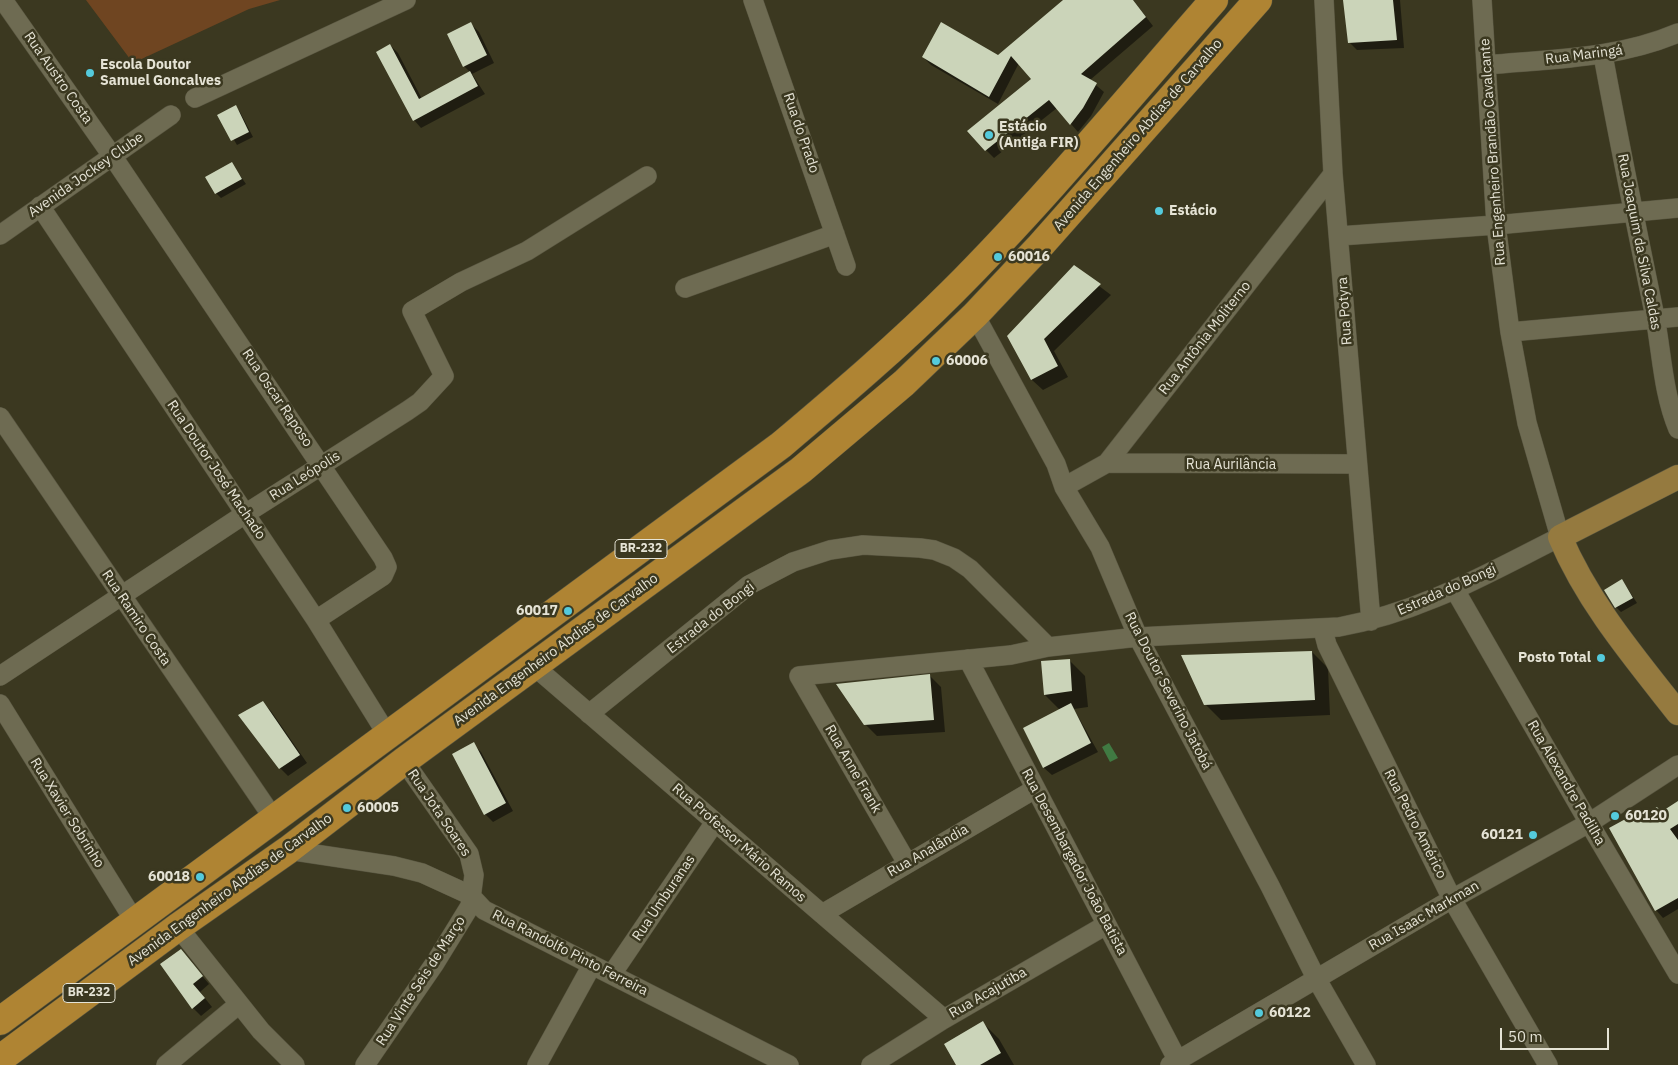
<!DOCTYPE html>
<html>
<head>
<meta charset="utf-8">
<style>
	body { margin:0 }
	#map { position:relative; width:1678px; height:1065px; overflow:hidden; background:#3b3820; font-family:"IBM Plex Sans",sans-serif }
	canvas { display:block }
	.scale { position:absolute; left:1500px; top:1028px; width:109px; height:22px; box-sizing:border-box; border:2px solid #e5e3d5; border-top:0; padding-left:6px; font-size:15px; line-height:18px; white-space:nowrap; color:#e5e3d5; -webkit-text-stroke:4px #3b3820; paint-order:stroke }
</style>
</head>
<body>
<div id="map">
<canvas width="1678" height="1065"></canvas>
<div class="scale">50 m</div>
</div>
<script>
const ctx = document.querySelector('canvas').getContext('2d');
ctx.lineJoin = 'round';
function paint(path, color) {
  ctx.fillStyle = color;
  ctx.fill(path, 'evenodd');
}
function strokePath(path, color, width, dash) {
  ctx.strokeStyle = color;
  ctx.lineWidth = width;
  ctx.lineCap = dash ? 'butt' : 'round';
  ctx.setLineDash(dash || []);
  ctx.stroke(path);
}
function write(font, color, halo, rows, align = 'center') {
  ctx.font = font + ' "IBM Plex Sans",sans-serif';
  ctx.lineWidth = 5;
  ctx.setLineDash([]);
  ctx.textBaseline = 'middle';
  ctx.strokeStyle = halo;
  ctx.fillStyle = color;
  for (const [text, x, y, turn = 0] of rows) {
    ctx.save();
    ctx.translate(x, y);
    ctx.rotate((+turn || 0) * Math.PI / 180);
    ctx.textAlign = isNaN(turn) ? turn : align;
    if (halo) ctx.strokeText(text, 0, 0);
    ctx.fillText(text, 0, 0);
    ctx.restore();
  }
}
const green = new Path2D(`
	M86,0H280L249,9L133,63Z`);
const water = new Path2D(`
	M1109,743L1118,758L1110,762L1102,747Z`);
const shadow = new Path2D(`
	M1065,0H1133L1153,26L1090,80L1104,92L1091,116L1078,132L1057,108L994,158L986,150L1033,79L1019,63L998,104L931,65L923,57L998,56Z
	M1344,0H1400L1404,48L1357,50L1349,42Z
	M471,24L479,32L494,63L472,74L485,94L421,128L414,120L390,45L398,53L422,99L471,73L464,66Z
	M235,107L240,112L253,137L237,145L219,115Z
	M232,164L246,184L221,198L216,193Z
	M1074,267L1111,295L1054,351L1068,377L1043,390L1032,380L1009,336Z
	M1622,580L1637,603L1621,612L1616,607Z
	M1312,652L1328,668L1330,715L1221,720L1205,704Z
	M1069,660L1085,676L1088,707L1074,709L1098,752L1052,775L1044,768L1024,729L1060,710L1045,695Z
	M930,676L941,687L945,732L877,736L865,724Z
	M263,703L271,711L307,763L288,776L280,768Z
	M473,744L481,752L513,811L493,822L485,814Z
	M1678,803V909L1663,918L1656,910L1635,822L1662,813Z
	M181,951L209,984L200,992L212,1007L201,1016L193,1008Z
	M983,1023L999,1039L1014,1065H958Z`);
const building = new Path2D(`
	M1063,0H1133L1146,17L1081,74L1097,83L1083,108L1070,125L1049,100L985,151L967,131L1031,79L1011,56L989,97L922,57L941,22L998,55Z
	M1343,0H1393L1397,40L1348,43Z
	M471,22L487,55L463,67L447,34Z
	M390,44L419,99L470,71L478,86L413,121L376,52Z
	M236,105L249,132L231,141L217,115Z
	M232,162L242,179L215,194L205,177Z
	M1074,265L1101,284L1044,339L1058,366L1031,380L1007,336Z
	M1622,579L1633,598L1615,608L1604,590Z
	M1312,651L1315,700L1204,705L1181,655Z
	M1070,659L1072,691L1044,695L1041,661Z
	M930,674L934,720L864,725L836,684Z
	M263,701L300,755L279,769L238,715Z
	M1071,703L1091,743L1043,768L1023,728Z
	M474,742L506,803L484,815L452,754Z
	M1678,801V824L1670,829L1678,840V898L1655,911L1609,828L1631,816L1634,821L1657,807L1661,812Z
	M181,949L203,976L193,984L205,998L192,1009L160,964Z
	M983,1021L1001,1053L980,1065H956L944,1044Z`);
const minor = new Path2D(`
	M3,0L113,157L383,558L387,567L383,576L316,620
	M753,0L846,266
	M1324,0L1333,174L1371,621
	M1603,55C1619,142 1637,230 1655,317C1662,355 1663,393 1678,429
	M1487,65C1552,59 1617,59 1678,33
	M195,98L406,0
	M40,206L316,620L388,736
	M0,235L171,115
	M1339,236L1496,225L1678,208
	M685,288L835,234
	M975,315L1056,464L1064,487L1100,547L1138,637L1270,886L1316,978L1366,1065
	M1510,332L1678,317
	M0,417L274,819
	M1107,463L1356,464
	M1064,487L1107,463L1333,174
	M1455,590L1589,823L1678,974
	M1323,630L1327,645L1452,899L1548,1065
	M968,659L1180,1065
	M535,667L944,1019
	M0,676L245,514L407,411L420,402L444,376L412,311L461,282L527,251L647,176
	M0,704L135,922
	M589,714L749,585L793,562L830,550L863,545L920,548L934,550L954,558L970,569L1048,647
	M288,850L394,866L422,873L470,895L484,910L789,1065
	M907,863L799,676L1011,655L1048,647L1138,637L1339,627C1422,612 1486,574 1560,537L1527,423L1510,332L1496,225L1482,0
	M822,914L1035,789
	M178,927L261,1031L295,1065
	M612,974L715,822
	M166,1065L239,1004
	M365,1065L435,963L470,906L474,875L469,854L404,761
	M537,1065L592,965
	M871,1065L944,1019L1106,925
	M1170,1065L1452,899L1589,823L1678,765`);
const major = new Path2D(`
	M1678,477L1560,537C1588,603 1634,657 1678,713`);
const highway = new Path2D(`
	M0,1021L781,445C839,396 898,346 952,292C1044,200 1128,98 1214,0
	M0,1059L178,927L288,850L404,761L801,470L904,383L975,315L1040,246L1258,0`);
const markers = [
	[90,73,5,"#54cadc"],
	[989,135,5,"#54cadc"],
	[1159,211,5,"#54cadc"],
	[998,257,5,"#54cadc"],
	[936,361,5,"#54cadc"],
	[568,611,5,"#54cadc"],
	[1601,658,5,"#54cadc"],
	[347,808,5,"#54cadc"],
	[1615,816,5,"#54cadc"],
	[1533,835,5,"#54cadc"],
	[200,877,5,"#54cadc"],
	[1259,1013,5,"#54cadc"]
];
const shields = [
	[641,549,52],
	[89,993,52]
];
const shieldNames = [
	["BR-232",641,549],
	["BR-232",89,993]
];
const streetNames = [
	["Rua Maringá",1584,55,-7],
	["Rua Austro Costa",58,78,55],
	["Rua do Prado",801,133,71],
	["Avenida Engenheiro Abdias de Carvalho",1138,135,-49],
	["Rua Engenheiro Brandão Cavalcante",1493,152,-94],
	["Avenida Jockey Clube",86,175,-35],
	["Rua Joaquim da Silva Caldas",1639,242,79],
	["Rua Potyra",1345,311,-94],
	["Rua Antônia Moliterno",1205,338,-52],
	["Rua Oscar Raposo",277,398,56],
	["Rua Aurilância",1231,465],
	["Rua Doutor José Machado",216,470,56],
	["Rua Leópolis",305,476,-32],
	["Estrada do Bongi",1447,590,-24],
	["Rua Ramiro Costa",136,618,56],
	["Estrada do Bongi",711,618,-38],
	["Avenida Engenheiro Abdias de Carvalho",556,650,-36],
	["Rua Doutor Severino Jatobá",1168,691,63],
	["Rua Anne Frank",853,769,60],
	["Rua Alexandre Padilha",1566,783,60],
	["Rua Xavier Sobrinho",67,813,58],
	["Rua Jota Soares",439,813,56],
	["Rua Pedro Américo",1415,824,63],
	["Rua Professor Mário Ramos",739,843,41],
	["Rua Analândia",928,851,-30],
	["Rua Desembargador João Batista",1074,862,62],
	["Avenida Engenheiro Abdias de Carvalho",230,890,-36],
	["Rua Umburanas",664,898,-56],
	["Rua Isaac Markman",1424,916,-30],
	["Rua Randolfo Pinto Ferreira",570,953,27],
	["Rua Vinte Seis de Março",421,981,-57],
	["Rua Acajutiba",988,993,-30]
];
const poiNames = [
	["Escola Doutor",100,65],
	["Samuel Goncalves",100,81],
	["Estácio",999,127],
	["(Antiga FIR)",999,143],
	["Estácio",1169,211],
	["60016",1008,257],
	["60006",946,361],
	["60017",558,611,"right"],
	["Posto Total",1591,658,"right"],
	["60005",357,808],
	["60120",1625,816],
	["60121",1523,835,"right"],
	["60018",190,877,"right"],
	["60122",1269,1013]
];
paint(green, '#6f4521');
paint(water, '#407a42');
paint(shadow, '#0007');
paint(building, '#cbd4b9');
strokePath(minor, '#595641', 20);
strokePath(major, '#595641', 25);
strokePath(highway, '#595641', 29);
strokePath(minor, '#6e6b52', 19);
strokePath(major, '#957a3f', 24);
strokePath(highway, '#af8433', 28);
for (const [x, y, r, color] of markers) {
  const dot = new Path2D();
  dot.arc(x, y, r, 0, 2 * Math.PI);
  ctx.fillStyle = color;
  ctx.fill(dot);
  strokePath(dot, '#3b3820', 2);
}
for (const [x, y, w] of shields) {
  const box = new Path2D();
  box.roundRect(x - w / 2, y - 9.5, w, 19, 4);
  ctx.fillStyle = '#3b3820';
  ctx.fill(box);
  strokePath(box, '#e5e3d5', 1);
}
write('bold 12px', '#e5e3d5', null, shieldNames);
write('14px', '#e5e3d5', '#3b3820', streetNames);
write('bold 14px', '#e5e3d5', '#3b3820', poiNames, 'left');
</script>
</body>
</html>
